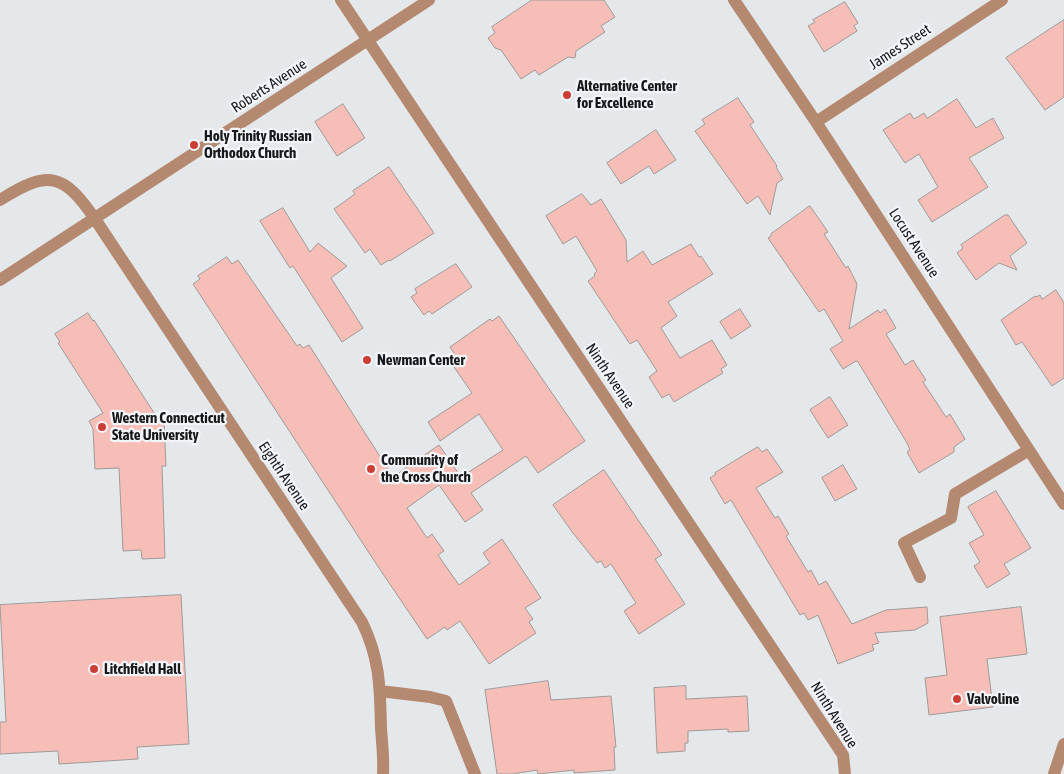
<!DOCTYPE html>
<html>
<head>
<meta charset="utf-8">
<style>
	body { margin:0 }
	canvas { display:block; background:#e5e8eb }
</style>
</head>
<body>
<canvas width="1064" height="774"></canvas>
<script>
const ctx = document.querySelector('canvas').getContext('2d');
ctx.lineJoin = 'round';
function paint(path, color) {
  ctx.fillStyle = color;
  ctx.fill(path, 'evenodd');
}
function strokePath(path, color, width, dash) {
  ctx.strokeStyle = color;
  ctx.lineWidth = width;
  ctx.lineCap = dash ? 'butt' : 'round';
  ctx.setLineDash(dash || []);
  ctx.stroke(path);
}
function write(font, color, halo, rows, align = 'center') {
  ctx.font = font + ' "Asap Condensed",sans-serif';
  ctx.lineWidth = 4.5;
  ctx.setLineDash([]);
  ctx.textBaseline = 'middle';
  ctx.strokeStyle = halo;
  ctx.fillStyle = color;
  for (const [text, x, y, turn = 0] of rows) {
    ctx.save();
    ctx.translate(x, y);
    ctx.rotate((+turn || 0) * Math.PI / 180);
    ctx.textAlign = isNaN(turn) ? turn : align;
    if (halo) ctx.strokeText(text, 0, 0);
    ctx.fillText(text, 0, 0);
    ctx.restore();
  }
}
const building = new Path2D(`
	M532,0H604L615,17L601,26L605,32L576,51L575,58L568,57L539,75L535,70L521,79L501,50L495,48L488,38L495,33L492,27Z
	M845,2L858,23L854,26L857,31L824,52L808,26L815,22L813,20Z
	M1064,20V97L1045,110L1006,58Z
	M738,98L754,122L750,125L777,166L776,167L783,179L777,183L770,215L758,196L747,204L695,131L705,124L702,120Z
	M957,99L976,128L993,118L1004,138L969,158L988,187L932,222L918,200L938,187L919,154L905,163L883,130L910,113L914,119L924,113L927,118Z
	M343,104L365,138L337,156L315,122Z
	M656,130L676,160L654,174L649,166L621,184L607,163Z
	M389,167L434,233L390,261L389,260L381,265L370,249L365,253L334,209L355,194L353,191Z
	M582,194L591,205L601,199L626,240L627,262L643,251L652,265L691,244L699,257L701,256L713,274L668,302L677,316L661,328L680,358L712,340L727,365L721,369L723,373L674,402L669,394L662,398L649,377L657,371L637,340L630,344L588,281L595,276L594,274L597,271L576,236L563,244L546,216Z
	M810,206L828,232L824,234L846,268L848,266L857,284L849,329L878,310L880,313L885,309L896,328L886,334L905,365L913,360L926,380L923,382L946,417L950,414L965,439L954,447V452L919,473L907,452L910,450L907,443L858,362L856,361L843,369L830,349L843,341L824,309L819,312L768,238L771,236V234Z
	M283,208L310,252L318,243L347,266L331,278L363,328L342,342L293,266L290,268L260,221Z
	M1005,215H1008L1027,243L1010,256L1017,270L999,263L976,280L957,253L963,248L961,245Z
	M227,257L232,264L238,260L297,346L300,344L303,348L309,345L393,477L439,445L461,477L503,450L479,414L440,441L428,422L472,393L447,357L454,353L450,347L490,319L492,321L499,316L585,441L538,473L526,456L471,493L483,510L465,522L439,485L407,508L427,538L432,534L444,551L438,555L459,585L490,563L483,553L502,539L541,598L525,608L533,619L529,622L536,633L489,664L460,621L447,630L445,627L427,639L379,568L193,284L200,279L198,276Z
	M456,264L472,287L432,314L429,311L424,315L411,297L417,293L415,289Z
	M1056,290L1064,303V378L1052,386L1022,342L1016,345L1001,320L1035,296L1036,297L1040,295L1042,299Z
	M740,309L751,326L731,339L720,322Z
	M88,313L93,321L94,320L160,422L164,421L166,466H162L165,558L142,559L141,550L123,551L119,468L95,469L93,429L89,421L103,413L58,343L60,342L55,334Z
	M830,397L848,425L828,438L810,410Z
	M758,447L762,452L767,449L783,472L756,488L775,518L778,516L789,534L786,536L808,572L811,570L819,585L826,581L852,624L886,610L927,607L928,623L915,630L875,633L879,643L872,645L874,650L838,664L818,615L808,620L804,613L800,615L731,500L725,504L710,478L716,474L715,473Z
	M843,465L857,489L835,501L822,478Z
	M604,470L662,555L655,559L685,604L639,634L624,611L636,603L611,564L605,568L601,561L597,563L573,533L553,505Z
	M996,491L1031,548L1004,564L1010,574L987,588L974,566L980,562L969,543L984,535L968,507Z
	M181,595L189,744L137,747L138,759L59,764L58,751L0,754V722H6L0,605Z
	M1021,607L1027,654L987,659L993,707L929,715L925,678L947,675L940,617Z
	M548,681L551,700L611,696L616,747H614L615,770L574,773V770L538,774L537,770L512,774H497L485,690Z
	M686,686V699L747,696L749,731L728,732V729L688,731V743H685V751L657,753L654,688Z`);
const minor = new Path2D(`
	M341,0L843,755L845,774
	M734,0L816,122L1064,504
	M816,122L1002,0
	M0,200C48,170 63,172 95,219L362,622C380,659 380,687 381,728C382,743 384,759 383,774
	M0,280L429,0
	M920,577L904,543L951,518L955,494L1029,450
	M380,691L430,697L446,701L475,774
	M1054,774L1064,744`);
const markers = [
	[567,95,5,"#cb3e36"],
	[194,145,5,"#cb3e36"],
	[367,360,5,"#cb3e36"],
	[102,427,5,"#cb3e36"],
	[371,469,5,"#cb3e36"],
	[94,669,5,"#cb3e36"],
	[957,699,5,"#cb3e36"]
];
const streetNames = [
	["James Street",900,47,-33],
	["Roberts Avenue",269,86,-33],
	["Locust Avenue",914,243,57],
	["Ninth Avenue",610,376,56],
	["Eighth Avenue",284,476,56],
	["Ninth Avenue",834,715,58]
];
const poiNames = [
	["Alternative Center",577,86],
	["for Excellence",577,103],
	["Holy Trinity Russian",204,136],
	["Orthodox Church",204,153],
	["Newman Center",377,360],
	["Western Connecticut",112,418],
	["State University",112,435],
	["Community of",381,460],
	["the Cross Church",381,477],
	["Litchfield Hall",104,669],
	["Valvoline",967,699]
];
paint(building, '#f6beb6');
strokePath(building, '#9e9a99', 1);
strokePath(minor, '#b48970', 12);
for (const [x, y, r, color] of markers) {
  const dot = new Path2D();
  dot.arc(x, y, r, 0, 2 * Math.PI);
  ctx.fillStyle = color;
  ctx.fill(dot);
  strokePath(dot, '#f2f5f9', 2);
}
write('15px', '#18191b', '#f2f5f9', streetNames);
write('bold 15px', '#18191b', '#f2f5f9', poiNames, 'left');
</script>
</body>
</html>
